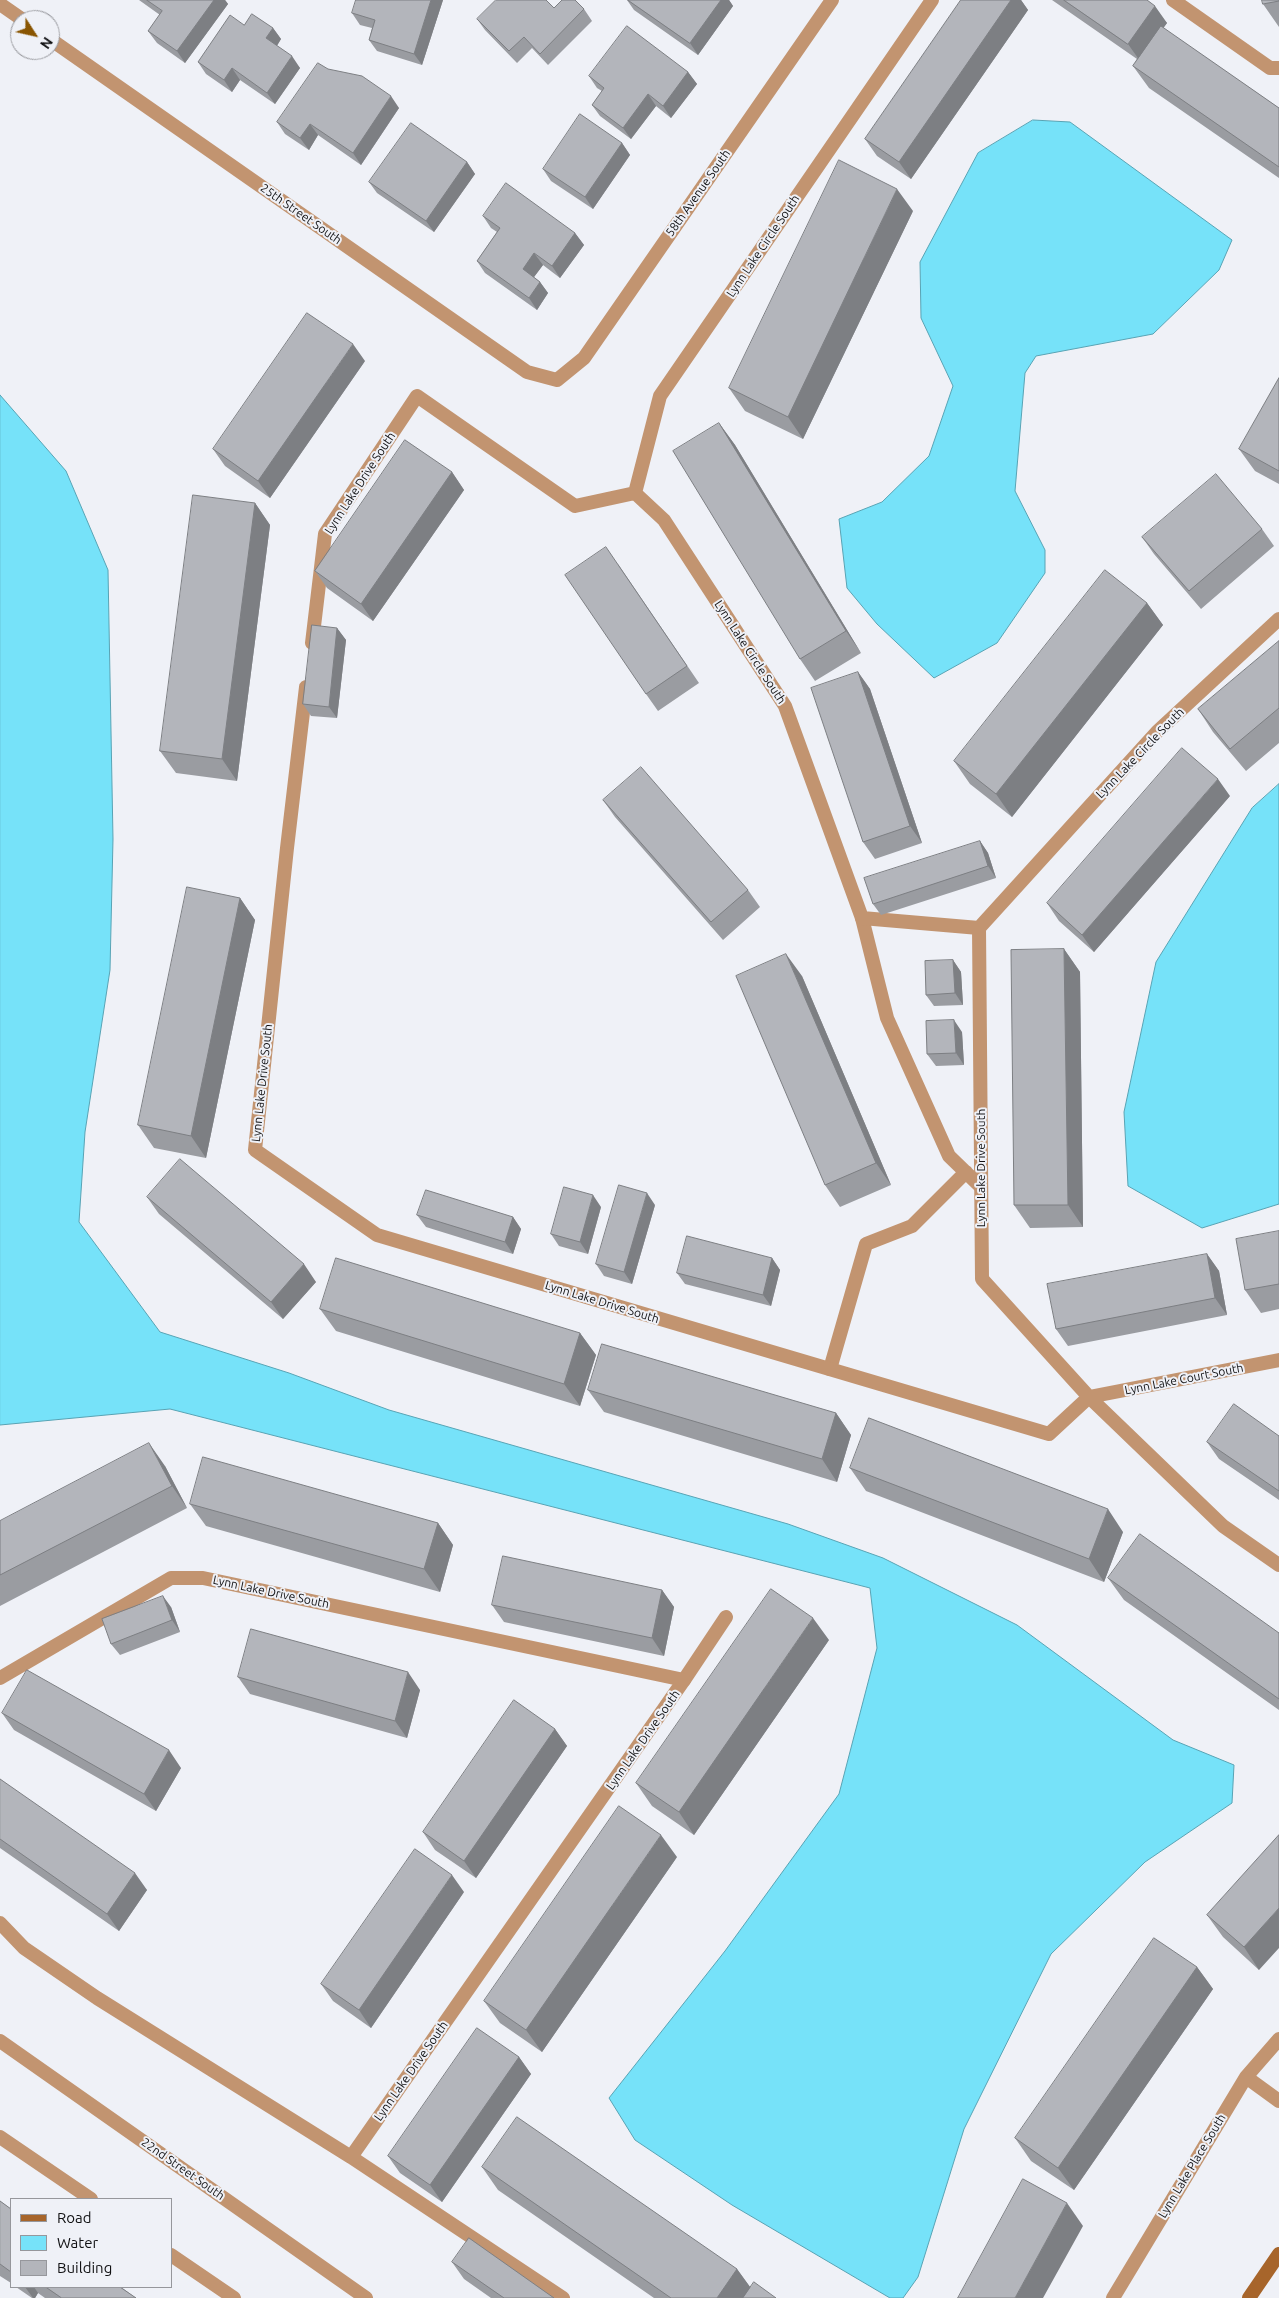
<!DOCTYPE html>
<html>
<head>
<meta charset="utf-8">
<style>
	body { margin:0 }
	#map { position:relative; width:1279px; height:2298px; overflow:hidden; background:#eff1f7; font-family:Ubuntu,sans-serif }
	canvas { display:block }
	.legend { position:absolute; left:10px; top:2198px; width:162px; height:90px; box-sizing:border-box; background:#eff1f7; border:1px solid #96979c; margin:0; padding:6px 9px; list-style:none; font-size:15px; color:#111113 }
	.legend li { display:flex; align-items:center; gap:10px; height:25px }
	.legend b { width:25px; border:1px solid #96979c }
	.north { position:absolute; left:10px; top:10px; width:50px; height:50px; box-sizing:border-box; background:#eff1f7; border:1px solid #96979c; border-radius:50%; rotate:125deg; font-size:14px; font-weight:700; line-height:20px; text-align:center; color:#111113 }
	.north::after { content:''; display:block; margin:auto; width:18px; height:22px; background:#895501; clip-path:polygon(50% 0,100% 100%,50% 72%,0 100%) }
</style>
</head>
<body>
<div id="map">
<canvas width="1279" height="2298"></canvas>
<ul class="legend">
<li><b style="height:6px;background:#a7652b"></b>Road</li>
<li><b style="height:14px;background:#76e2f9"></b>Water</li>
<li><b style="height:14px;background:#b3b5bb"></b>Building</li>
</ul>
<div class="north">N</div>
</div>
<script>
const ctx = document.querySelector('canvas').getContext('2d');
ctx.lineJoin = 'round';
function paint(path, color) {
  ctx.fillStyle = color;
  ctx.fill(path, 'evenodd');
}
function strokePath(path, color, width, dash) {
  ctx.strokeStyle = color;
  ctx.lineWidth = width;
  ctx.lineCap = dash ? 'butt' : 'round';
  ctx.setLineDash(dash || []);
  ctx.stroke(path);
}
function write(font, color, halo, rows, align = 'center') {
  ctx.font = font + ' Ubuntu,sans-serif';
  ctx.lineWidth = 4;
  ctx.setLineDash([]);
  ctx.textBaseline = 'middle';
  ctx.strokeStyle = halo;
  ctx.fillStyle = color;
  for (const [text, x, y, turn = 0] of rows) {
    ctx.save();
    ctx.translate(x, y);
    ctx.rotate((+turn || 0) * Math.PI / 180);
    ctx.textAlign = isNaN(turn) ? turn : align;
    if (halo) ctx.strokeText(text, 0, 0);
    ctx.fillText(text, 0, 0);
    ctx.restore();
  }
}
const water = new Path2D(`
	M1033,120L1070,122L1232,240L1219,270L1153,334L1036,356L1025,373L1015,491L1045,550V573L997,643L934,678L877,624L847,588L839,519L882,502L929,456L953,386L921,318L920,262L978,153Z
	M0,395L66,471L108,570L113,839L110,970L85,1132L79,1222L160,1332L289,1373L389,1410L788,1524L883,1558L1017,1625L1173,1740L1234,1765L1232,1803L1145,1862L1051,1954L964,2129L918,2277L903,2298H890L732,2205L635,2140L609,2098L725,1951L839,1794L877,1648L870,1588L170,1409L0,1425Z
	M1279,784V1204L1202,1228L1128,1186L1124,1112L1156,962L1252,808Z`);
const service = new Path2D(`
	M862,918L887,1018L949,1156L981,1187
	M830,1369L866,1244L912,1226L966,1172
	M684,1680L726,1617
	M0,2137L91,2199
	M171,2255L234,2298`);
const minor = new Path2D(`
	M932,0L660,396L635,493L664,520L785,706L862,918L979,928L1157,732L1279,619
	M1173,0L1270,68H1279
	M0,4L23,20
	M50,39L527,372L557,380L584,358L832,0
	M312,643L325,534L417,396L575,506L635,493
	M306,687L287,848L255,1150L377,1235L1049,1434L1089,1397L1223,1526L1279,1565
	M979,928L982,1279L1089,1397L1279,1360
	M0,1678L171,1578H203L684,1680L351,2157L563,2298
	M0,1923L24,1948L97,1998L351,2157
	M1246,2077L1279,2101
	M1113,2298L1246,2077L1279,2039`);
const tertiary = new Path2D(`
	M0,2041L366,2298`);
const secondary = new Path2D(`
	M1249,2298L1279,2254`);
const wall = new Path2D(`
	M139,0H225L228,4L185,63L157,43L148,31L160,15Z
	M443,0L422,65L377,51L369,40L372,28L360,25L352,13Z
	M627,0H729L733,6L698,55L634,10Z
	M961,0H1021L1028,10L911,179L877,156L865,139Z
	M1052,0H1147L1167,23L1163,28L1279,108V178L1149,88L1133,66L1137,59Z
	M1279,0V27L1263,4Z
	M554,8L584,9L592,21L548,65L532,48L517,63L485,30L477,19Z
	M244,25L273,28L281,39L277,46L300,68L275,104L240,80L232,92L206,74L198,62Z
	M328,69L399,108L361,165L318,135L309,150L285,134L277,122Z
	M688,72L697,84L671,118L656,106L631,139L600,116L592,105L602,91L597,88L589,76Z
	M622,143L630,155L593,209L551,181L543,169Z
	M467,162L475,174L434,232L377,193L369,182Z
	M913,211L803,439L745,411L729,388Z
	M483,216L575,233L584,245L560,278L543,265L534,277L540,282L548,293L537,310L485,273L477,261L497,232L491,228Z
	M365,361L270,498L225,466L213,449Z
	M1279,378V484L1255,471L1239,449Z
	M719,423L735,445L861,653L815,681L800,659Z
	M452,472L464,490L373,621L327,588L315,571Z
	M255,503L270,525L237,781L176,773L160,751Z
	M1262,529L1274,546L1201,609L1154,554L1142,537Z
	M618,564L699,683L658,711L646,694Z
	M1147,603L1163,625L1012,817L970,784L954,761Z
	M337,628L346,640L337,718L311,716L303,704Z
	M1279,641V743L1246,771L1213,732L1198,709Z
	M858,672L870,689L922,843L875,859L863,842Z
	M1230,796L1094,952L1059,921L1047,903Z
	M603,800L748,890L760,907L723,940L615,817Z
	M980,841L988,853L996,878L881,915L873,904Z
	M240,898L255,920L206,1158L154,1148L138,1125Z
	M1064,949L1080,972L1083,1227L1030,1228L1014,1205Z
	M953,960L961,972L963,1005L934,1006L926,995Z
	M802,976L891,1185L840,1207L825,1185Z
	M962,1032L964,1065L936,1066L927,1054Z
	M147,1197L316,1282L283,1319L159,1214Z
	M655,1205L632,1284L604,1276L596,1264Z
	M601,1207L588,1254L559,1246L551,1234Z
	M417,1215L513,1217L521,1229L513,1254L426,1227Z
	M1279,1231V1309L1261,1313L1245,1290Z
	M1207,1254L1219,1271L1227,1315L1068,1346L1056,1329Z
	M772,1258L780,1270L771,1306L685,1284L677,1273Z
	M320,1309L580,1333L596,1355L580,1406L336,1331Z
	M588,1390L836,1413L851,1435L837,1482L604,1412Z
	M1279,1436V1500L1219,1459L1207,1442Z
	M165,1466L187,1508L0,1606V1521Z
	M850,1468L1123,1532L1104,1582L866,1491Z
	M190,1504L438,1523L453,1545L440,1592L206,1526Z
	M1108,1578L1279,1633V1710L1124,1600Z
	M662,1590L674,1607L664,1656L504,1622L492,1605Z
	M171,1607L180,1632L120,1655L111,1644Z
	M829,1640L694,1835L652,1806L636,1783Z
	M238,1677L420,1690L407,1738L250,1694Z
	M2,1713L181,1768L156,1811L14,1730Z
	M555,1729L567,1746L476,1878L435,1850L423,1832Z
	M0,1779L147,1890L119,1931L0,1848Z
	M1279,1835L1259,1970L1223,1937L1207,1915Z
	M677,1857L542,2052L500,2023L484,2001Z
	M464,1892L371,2028L333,2001L321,1984Z
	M1197,1967L1213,1989L1074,2190L1031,2161L1015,2138Z
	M519,2057L531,2074L442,2202L400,2173L388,2156Z
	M482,2167L737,2269L750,2287L776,2298H654L498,2190Z
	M0,2201L11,2209V2283L0,2276Z
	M452,2262L554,2298H491L464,2279Z
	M16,2287H121L136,2298H45L38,2293L35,2298H32Z`);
const shadedWall = new Path2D(`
	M214,0H225L228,4L185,63L177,51Z
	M431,0H443L422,65L414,54Z
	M721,0H729L733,6L698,55L690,43Z
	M1011,0H1021L1028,10L911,179L899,162Z
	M1155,6L1167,23L1140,61L1128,44Z
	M273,28L281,39L274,50L266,38Z
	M292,56L300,68L275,104L267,93Z
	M232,68L240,80L232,92L224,80Z
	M688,72L697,84L671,118L663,106Z
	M648,94L656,106L631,139L623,128Z
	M391,96L399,108L361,165L353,153Z
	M310,124L318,135L309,150L300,138Z
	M622,143L630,155L593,209L585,197Z
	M467,162L475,174L434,232L426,221Z
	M897,189L913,211L803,439L788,417Z
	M575,233L584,245L560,278L552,266Z
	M534,253L543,265L531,281L523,269Z
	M540,282L548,293L537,310L529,298Z
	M353,344L365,361L270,498L258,481Z
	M719,423L735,445L861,653L846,631Z
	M452,472L464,490L373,621L361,604Z
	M255,503L270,525L237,781L222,759Z
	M1147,603L1163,625L1012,817L996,794Z
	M337,628L346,640L337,718L329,707Z
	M858,672L870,689L922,843L910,826Z
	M1218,779L1230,796L1094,952L1082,935Z
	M980,841L988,853L996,878L988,866Z
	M240,898L255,920L206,1158L191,1136Z
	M1064,949L1080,972L1083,1227L1068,1205Z
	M786,954L802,976L891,1185L876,1163Z
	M953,960L961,972L963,1005L955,993Z
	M954,1020L962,1032L964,1065L956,1053Z
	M647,1193L655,1205L632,1284L624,1272Z
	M593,1195L601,1207L588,1254L580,1242Z
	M513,1217L521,1229L513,1254L505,1242Z
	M1207,1254L1219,1271L1227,1315L1215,1298Z
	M772,1258L780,1270L771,1306L763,1295Z
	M304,1264L316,1282L283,1319L271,1302Z
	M580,1333L596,1355L580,1406L564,1384Z
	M836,1413L851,1435L837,1482L822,1459Z
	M149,1443L165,1466L187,1508L172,1486Z
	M1108,1509L1123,1532L1104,1582L1089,1559Z
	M438,1523L453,1545L440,1592L424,1569Z
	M662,1590L674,1607L664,1656L652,1638Z
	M163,1596L171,1607L180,1632L172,1620Z
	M813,1618L829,1640L694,1835L679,1812Z
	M408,1672L420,1690L407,1738L395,1721Z
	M555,1729L567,1746L476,1878L464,1861Z
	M169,1750L181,1768L156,1811L144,1794Z
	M661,1835L677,1857L542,2052L526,2030Z
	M135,1873L147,1890L119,1931L107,1914Z
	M452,1875L464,1892L371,2028L359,2010Z
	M1279,1908V1948L1259,1970L1244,1947Z
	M1197,1967L1213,1989L1074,2190L1058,2168Z
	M519,2057L531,2074L442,2202L430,2185Z
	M1067,2203L1083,2226L1043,2298H1015Z
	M737,2269L753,2291L748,2298H717Z
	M25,2287H34L38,2293L35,2298H33Z`);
const building = new Path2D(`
	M147,0H214L177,51L148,31L162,11Z
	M356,0H431L414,54L369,40L375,20L352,13Z
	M496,0H546L554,8L562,0H575L584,9L540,54L524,37L509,51L477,19Z
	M628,0H721L690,43Z
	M961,0H1011L899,162L865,139Z
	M1064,0H1147L1155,6L1128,44Z
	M1262,0H1279V1L1263,4Z
	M252,14L273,28L266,38L292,56L267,93L232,68L224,80L198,62L230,15L244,25Z
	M627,26L688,72L663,106L648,94L623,128L592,105L604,88L589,76Z
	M1161,26L1279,108V167L1133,66Z
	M318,63L328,69L362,76L391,96L353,153L310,124L300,138L277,122Z
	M580,114L622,143L585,197L543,169Z
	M411,123L467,162L426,221L369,182Z
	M839,160L897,189L788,417L729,388Z
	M506,183L575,233L552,266L534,253L523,269L540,282L529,298L477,261L500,228L483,216Z
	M307,313L353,344L258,481L213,449Z
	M1279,378V471L1239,449Z
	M719,423L846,631L800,659L673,451Z
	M405,440L452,472L361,604L315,571Z
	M1216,474L1262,529L1189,591L1142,537Z
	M193,495L255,503L222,759L160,751Z
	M606,547L687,666L646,694L565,575Z
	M1105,570L1147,603L996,794L954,761Z
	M312,625L337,628L329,707L303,704Z
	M1279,641V708L1230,749L1198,709Z
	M858,672L910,826L863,842L811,688Z
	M1182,748L1218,779L1082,935L1047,903Z
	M641,767L748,890L711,922L603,800Z
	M980,841L988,866L873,904L864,878Z
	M187,887L240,898L191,1136L138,1125Z
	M1064,949L1068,1205H1014L1011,950Z
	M786,954L876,1163L825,1185L736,976Z
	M953,960L955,993L926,995L925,961Z
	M954,1020L956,1053L927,1054L926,1021Z
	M180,1159L304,1264L271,1302L147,1197Z
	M619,1185L647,1193L624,1272L596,1264Z
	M564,1187L593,1195L580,1242L551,1234Z
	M426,1190L513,1217L505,1242L417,1215Z
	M1279,1231V1284L1245,1290L1236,1239Z
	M687,1236L772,1258L763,1295L677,1273Z
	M1207,1254L1215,1298L1056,1329L1047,1284Z
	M336,1258L580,1333L564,1384L320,1309Z
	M602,1344L836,1413L822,1459L588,1390Z
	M1234,1404L1279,1436V1491L1207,1442Z
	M869,1418L1108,1509L1089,1559L850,1468Z
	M149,1443L172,1486L0,1575V1521Z
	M203,1457L438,1523L424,1569L190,1504Z
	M1140,1534L1279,1633V1699L1108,1578Z
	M503,1556L662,1590L652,1638L492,1605Z
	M771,1589L813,1618L679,1812L636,1783Z
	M163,1596L172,1620L111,1644L102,1619Z
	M251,1629L408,1672L395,1721L238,1677Z
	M27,1670L169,1750L144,1794L2,1713Z
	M514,1700L555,1729L464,1861L423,1832Z
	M0,1779L135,1873L107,1914L0,1839Z
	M619,1806L661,1835L526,2030L484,2001Z
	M1279,1835V1908L1244,1947L1207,1915Z
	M415,1849L452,1875L359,2010L321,1984Z
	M1154,1938L1197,1967L1058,2168L1015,2138Z
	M477,2028L519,2057L430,2185L388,2156Z
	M517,2117L737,2269L717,2298H671L482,2167Z
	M1023,2179L1067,2203L1015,2298H958Z
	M0,2201L11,2209V2272L0,2264Z
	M469,2238L554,2298H504L452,2262Z
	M754,2282L776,2298H743Z
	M46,2287H120L136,2298H62Z`);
const streetNames = [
	["58th Avenue South",698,193,-55],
	["25th Street South",301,214,35],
	["Lynn Lake Circle South",763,246,-56],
	["Lynn Lake Drive South",360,483,-57],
	["Lynn Lake Circle South",750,652,57],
	["Lynn Lake Circle South",1140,753,-46],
	["Lynn Lake Drive South",262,1083,-84],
	["Lynn Lake Drive South",981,1168,-90],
	["Lynn Lake Drive South",602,1302,17],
	["Lynn Lake Court South",1184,1379,-11],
	["Lynn Lake Drive South",271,1592,12],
	["Lynn Lake Drive South",643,1740,-55],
	["Lynn Lake Drive South",411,2071,-55],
	["Lynn Lake Place South",1192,2166,-59],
	["22nd Street South",183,2169,35]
];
paint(water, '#76e2f9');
strokePath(water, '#58a3b4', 1);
strokePath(service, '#c29470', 14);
strokePath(minor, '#c29470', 14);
strokePath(tertiary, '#c29470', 14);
strokePath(secondary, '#a7652b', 14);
paint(wall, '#9a9ca1');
paint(shadedWall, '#7d7f83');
paint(building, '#b3b5bb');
strokePath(building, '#7d7f83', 1);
write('12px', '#111113', '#eff1f7', streetNames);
</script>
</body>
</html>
